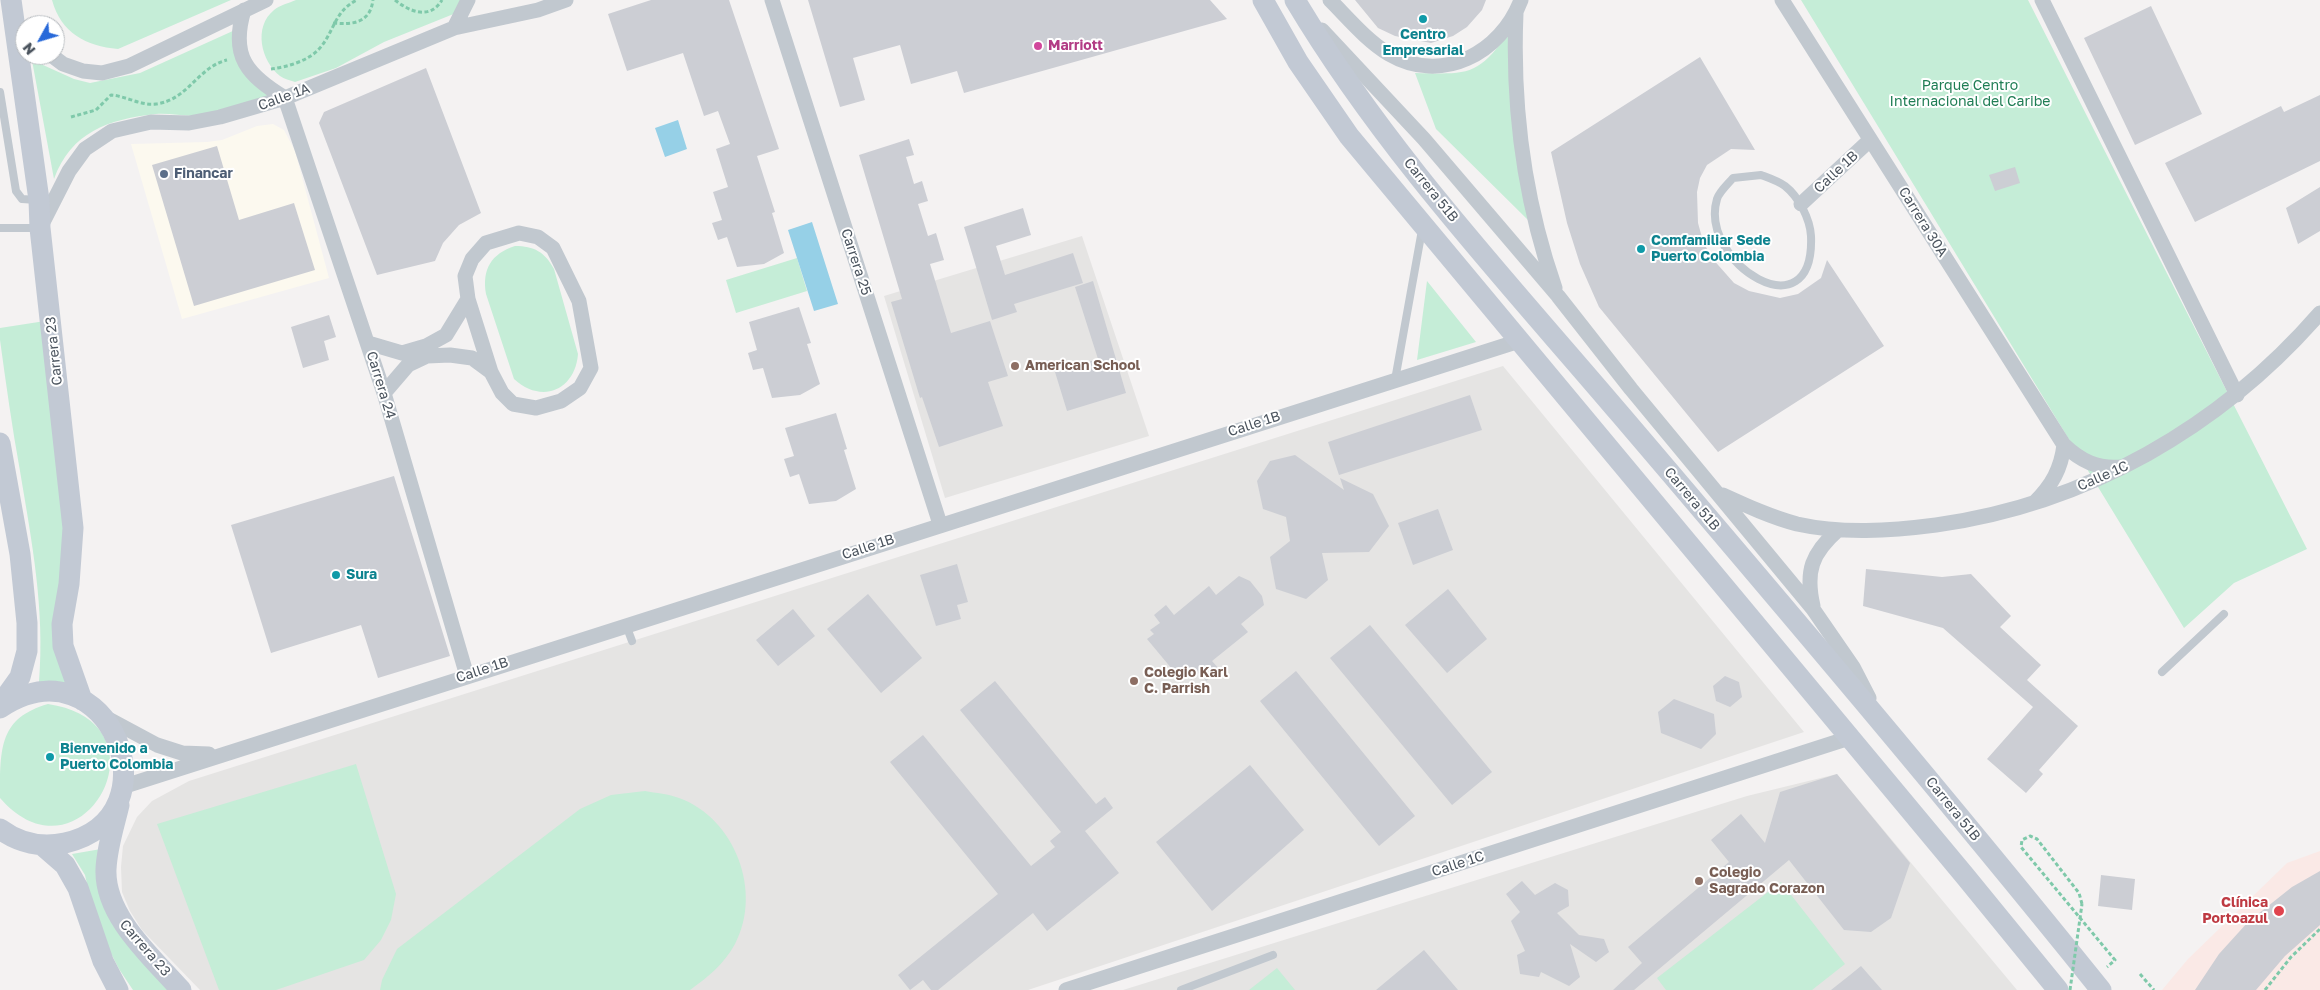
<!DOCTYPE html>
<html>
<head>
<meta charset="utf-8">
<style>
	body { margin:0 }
	#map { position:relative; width:2320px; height:990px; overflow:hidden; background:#f4f2f2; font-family:"Golos Text",sans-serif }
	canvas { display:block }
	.north { position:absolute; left:15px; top:15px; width:50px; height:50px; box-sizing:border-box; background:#fff; border:1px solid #b7bbbf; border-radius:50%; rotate:231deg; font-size:14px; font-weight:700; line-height:20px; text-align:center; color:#4b545e }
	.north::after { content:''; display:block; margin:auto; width:18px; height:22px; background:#2869d9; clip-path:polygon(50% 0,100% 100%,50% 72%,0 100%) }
</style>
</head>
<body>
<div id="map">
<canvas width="2320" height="990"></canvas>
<div class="north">N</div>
</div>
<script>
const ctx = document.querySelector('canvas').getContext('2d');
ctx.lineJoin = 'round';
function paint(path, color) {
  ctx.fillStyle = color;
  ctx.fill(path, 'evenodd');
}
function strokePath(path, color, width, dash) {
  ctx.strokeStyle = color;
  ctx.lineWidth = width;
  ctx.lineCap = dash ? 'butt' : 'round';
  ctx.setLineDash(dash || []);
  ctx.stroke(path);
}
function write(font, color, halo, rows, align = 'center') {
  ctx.font = font + ' "Golos Text",sans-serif';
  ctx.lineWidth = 4;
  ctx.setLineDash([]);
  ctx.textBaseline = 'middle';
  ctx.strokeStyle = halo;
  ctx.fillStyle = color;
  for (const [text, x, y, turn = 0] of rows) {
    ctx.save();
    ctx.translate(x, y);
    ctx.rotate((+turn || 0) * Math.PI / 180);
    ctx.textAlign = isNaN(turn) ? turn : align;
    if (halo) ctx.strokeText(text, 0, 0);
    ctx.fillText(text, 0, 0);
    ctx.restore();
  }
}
const commercial = new Path2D(`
	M273,124L284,130L295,151L329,278L182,319L131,144L207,142L222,140L257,126Z`);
const education = new Path2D(`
	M1082,236L1149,436L945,498L884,296Z
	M1503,366L1804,732L1028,990H200L142,930L130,911L122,892L121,867L123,846L137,817L152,801L189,781Z
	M1837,774L2017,990H1123L1747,796Z`);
const medical = new Path2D(`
	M2320,851V990H2162L2188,959L2287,863Z`);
const green = new Path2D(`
	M52,0H231L118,49C86,46 61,33 52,0Z
	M296,0H467L456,13L384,42L336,68L295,82C290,80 284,79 280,76C261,61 253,27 274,10C280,5 289,3 296,0Z
	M1801,0H2028L2307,549L2234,583L2184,628Z
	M235,30L271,95C254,103 212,115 194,116C181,116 168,113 156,114C109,119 71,132 54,179L31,55L43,65L74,79L90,83L140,73Z
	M1510,31L1529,221L1436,129L1415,73C1469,74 1477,77 1510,31Z
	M515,246C534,246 545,252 554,269L578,354C575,391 541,404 514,379L486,294C482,269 491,254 515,246Z
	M797,258L807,291L736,313L726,280Z
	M1427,281L1476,342L1417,360Z
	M45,321L66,529L74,691L39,682C45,609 32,543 20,471C12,427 6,384 0,340V328Z
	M48,704C175,723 81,891 0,798C0,746 0,718 48,704Z
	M356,764L396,894L391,920L381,940L364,960L276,990H219L157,824Z
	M645,791C656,793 669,794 679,798C735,818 763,892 735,944C724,964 708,977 690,990H380L382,980L397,949L580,809L611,795Z
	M101,849L98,870L170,990H133L119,969L96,924L85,875L72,854Z
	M1781,882L1845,964L1812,990H1666L1657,978Z
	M1277,968L1295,990H1249Z`);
const water = new Path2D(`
	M678,120L687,149L665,157L655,128Z
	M812,222L838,304L814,311L788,230Z`);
const building = new Path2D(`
	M651,0H729L779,149L757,156L775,212L772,213L784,253L764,264L737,267L727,237L718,240L712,223L722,220L713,192L728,187L716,149L730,144L718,111L704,116L683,53L627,71L608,14Z
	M808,0H1210L1227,19L964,93L957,71L911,84L900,45L853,58L865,100L840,107Z
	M1355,0H1486L1482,10L1467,27L1453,36L1431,43L1395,36L1378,28Z
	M2151,6L2202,114L2135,145L2084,38Z
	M1700,57L1755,150L1731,149L1707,165L1700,178L1697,192L1698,223L1703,241L1711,257L1734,283L1749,291L1780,298L1798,294L1821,278L1827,260L1884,346L1718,452L1599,307L1580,264L1567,223L1551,152Z
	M426,68L481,213L459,225L443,243L435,261L377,275L319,123L324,112Z
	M2320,95V161L2195,222L2165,163L2281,106L2284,112Z
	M909,139L914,155L906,157L914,184L922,181L928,201L918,204L928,236L936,233L944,260L930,264L951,333L990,321L1008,376L988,382L1003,426L939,447L922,397L920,398L891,302L902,299L859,155Z
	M217,146L239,220L294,203L315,270L194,306L152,165Z
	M2015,167L2020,183L1995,191L1989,175Z
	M2320,187V231L2298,244L2286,208Z
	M1023,208L1031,235L996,246L1005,275L1073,253L1083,283L1014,304L1017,312L992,320L964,227Z
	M1093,281L1126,393L1067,411L1055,372L1098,359L1075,287Z
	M799,307L811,343L807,344L820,384L800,395L772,398L763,368L753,370L748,353L757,350L749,322Z
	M329,315L336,337L324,341L329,360L303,368L291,327Z
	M1470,395L1482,430L1339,475L1328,442Z
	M836,413L847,449L844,450L856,489L836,501L809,504L799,474L790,477L784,459L794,456L785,428Z
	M1295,455L1344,490L1340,478L1373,494L1389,526L1369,552L1322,553L1328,580L1306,599L1276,589L1270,557L1290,541L1286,517L1263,509L1257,481L1270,461Z
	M394,476L450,656L378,678L361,625L271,653L231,525Z
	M1438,509L1453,550L1413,565L1398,523Z
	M957,564L968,602L957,605L961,619L936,626L920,575Z
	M1866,569L1942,577L1971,574L2011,616L2000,627L2041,665L2027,680L2078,726L2039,770L2043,774L2026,793L1987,759L2033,707L1943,628L1863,606Z
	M1239,576L1250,581L1262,596L1264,605L1241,624L1248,632L1212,661L1220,670L1206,681L1200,672L1191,680L1188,676L1182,681L1147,639L1154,634L1150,630L1160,623L1154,615L1166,605L1174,615L1209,586L1216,595Z
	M1448,589L1487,639L1447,673L1405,625Z
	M868,594L922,658L881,693L827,629Z
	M793,609L815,636L778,666L756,640Z
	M1370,625L1492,772L1452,805L1330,658Z
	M1296,671L1415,816L1379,846L1260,701Z
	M1725,676L1739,682L1742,697L1730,707L1716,701L1713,686Z
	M995,681L1096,804L1105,797L1113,808L1085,831L1119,873L1047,931L1033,913L938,990H931L923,980L910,990L898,975L998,894L890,762L923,735L1031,866L1055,847L1050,841L1061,832L960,710Z
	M1674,699L1714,714L1716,734L1701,749L1661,733L1658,712Z
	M1250,765L1304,830L1212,911L1156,842Z
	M1837,774L1910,863L1891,918L1871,932L1844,930L1789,860L1634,990H1613L1642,963L1628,947L1729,862L1711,840L1741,814L1765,843L1780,792Z
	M2320,871V925L2285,956L2256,990H2195L2219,954L2248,922L2292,887Z
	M2101,875L2135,879L2132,910L2098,906Z
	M1522,881L1535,895L1555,883L1568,890L1569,906L1557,913L1579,935L1604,939L1609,952L1596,962L1570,944L1580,977L1569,986L1541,972L1539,977L1520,974L1517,955L1525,951L1511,921L1520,912L1506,894Z
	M1424,950L1458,990H1376Z
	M1861,966L1882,990H1831L1850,975Z`);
const path = new Path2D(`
	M395,0C410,12 430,20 442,0
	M333,23C353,25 370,23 373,0
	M271,69C287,67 308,61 319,49C334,33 334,11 357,0
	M71,117L96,110L111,95C126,96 141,106 156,104C188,100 198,67 227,60
	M2082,904L2079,893L2037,839L2030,836L2022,840L2021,847L2115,960L2107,967
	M2140,974L2154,990
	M2265,990L2291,957L2320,929`);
const lane = new Path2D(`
	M0,92L16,191L22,199L37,200
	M1761,175C1769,178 1778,181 1785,186C1799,197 1810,219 1811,236C1815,336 1698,263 1717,199C1719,192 1728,184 1733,178Z
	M0,228H38
	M1395,380L1422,230
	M626,625L632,641
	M2162,672L2224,614
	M1181,990L1273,955`);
const street = new Path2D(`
	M772,0L940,524
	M1330,0C1348,18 1367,41 1389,54C1442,85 1501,53 1521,0
	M1782,0L2064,445C2081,461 2097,469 2121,467
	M2042,0L2237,395
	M244,10C230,56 247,75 285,98L384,393L467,676
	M1516,13C1512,107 1524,199 1555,288
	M454,28L468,0
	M1322,30L1424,139L1558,296L1631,389L1813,609L1853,667L1869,698
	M51,55L63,64L83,71L102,73L129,66L266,0
	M1801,204L1870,140
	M41,226L69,171L85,149L112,131L151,122L189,123L220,117L285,98L454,28L538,10L566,0
	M468,299L491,372
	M368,343L402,353L426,346L446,335L468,299L465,276L472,259L486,243L519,233L538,237L553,248L579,301L591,368L580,388L561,401L536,408L513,404L502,393L491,372L472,358L450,355L427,356L408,365L384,393
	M1723,495C1747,506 1771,517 1797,524C1842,534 1890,531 1936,525C2087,504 2221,427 2320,313
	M2035,502C2052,485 2061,469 2064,445
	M1813,606C1805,571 1812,553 1838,530
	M103,716L157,745L182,753L209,754
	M122,787L1519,341
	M1066,990L1849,738`);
const secondary = new Path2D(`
	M11,0L39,200L40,228L73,528L69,584L62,624L63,646L82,700
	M1263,0L1298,62L1349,136L1965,876L2058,990
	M1295,0C1385,151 1507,281 1620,414C1782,604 1944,795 2101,990
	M0,443L20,554L27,623V651L20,677L0,705
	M0,708C108,636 180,817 65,843C42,848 19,843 0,829
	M119,805C114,826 107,847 106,869C104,916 152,957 181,990
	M42,845L65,865L78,888L103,961L118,990`);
const pathBridge = new Path2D(`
	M2070,990L2082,904`);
const markers = [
	[1423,19,5,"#0f9aa8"],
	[1038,46,5,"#d1479c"],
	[164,174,5,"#5c6f8a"],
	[1641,249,5,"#0f9aa8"],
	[1015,366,5,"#8d6e63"],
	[336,575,5,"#0f9aa8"],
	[1134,681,5,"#8d6e63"],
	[50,757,5,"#0f9aa8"],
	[1699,881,5,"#8d6e63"],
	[2279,911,6,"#e0444e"]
];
const cultureNames = [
	["Centro",1423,35,"center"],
	["Empresarial",1423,51,"center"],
	["Comfamiliar Sede",1651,241],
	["Puerto Colombia",1651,257],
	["Sura",346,575],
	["Bienvenido a",60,749],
	["Puerto Colombia",60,765]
];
const hotelNames = [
	["Marriott",1048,46]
];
const parkNames = [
	["Parque Centro",1970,86],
	["Internacional del Caribe",1970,102]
];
const streetNames = [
	["Calle 1A",284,97,-20],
	["Calle 1B",1836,172,-43],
	["Carrera 51B",1431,190,51],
	["Carrera 30A",1923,222,58],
	["Carrera 25",856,262,72],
	["Carrera 23",54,351,-96],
	["Carrera 24",381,385,73],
	["Calle 1B",1254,424,-18],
	["Calle 1C",2103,476,-24],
	["Carrera 51B",1692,499,50],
	["Calle 1B",868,547,-18],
	["Calle 1B",482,670,-18],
	["Carrera 51B",1953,809,51],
	["Calle 1C",1458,864,-18],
	["Carrera 23",145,948,49]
];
const serviceNames = [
	["Financar",174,174]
];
const educationNames = [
	["American School",1025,366],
	["Colegio Karl",1144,673],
	["C. Parrish",1144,689],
	["Colegio",1709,873],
	["Sagrado Corazon",1709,889]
];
const healthNames = [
	["Clínica",2268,903],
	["Portoazul",2268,919]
];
paint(commercial, '#fcf9ef');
paint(education, '#e5e4e3');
paint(medical, '#fae9e6');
paint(green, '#c5edd7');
paint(water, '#96d0e7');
paint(building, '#ccced4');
strokePath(path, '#7fc9aa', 3, [4, 2.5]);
strokePath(lane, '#c1c8cf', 8);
strokePath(street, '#c1c8cf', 15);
strokePath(secondary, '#c2c9d4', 21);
strokePath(pathBridge, '#7fc9aa', 3, [4, 2.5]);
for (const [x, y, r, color] of markers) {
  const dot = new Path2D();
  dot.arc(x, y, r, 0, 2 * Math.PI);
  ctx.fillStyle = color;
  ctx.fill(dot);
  strokePath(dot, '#fff', 2);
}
write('bold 14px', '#0d838f', '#fff', cultureNames, 'left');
write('bold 14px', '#b23c85', '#fff', hotelNames, 'left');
write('14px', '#1f7d54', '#fff', parkNames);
write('14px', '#4b545e', '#fff', streetNames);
write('bold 14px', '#4e5e75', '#fff', serviceNames, 'left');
write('bold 14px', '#785e54', '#fff', educationNames, 'left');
write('bold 14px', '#be3a42', '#fff', healthNames, 'right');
</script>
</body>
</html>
